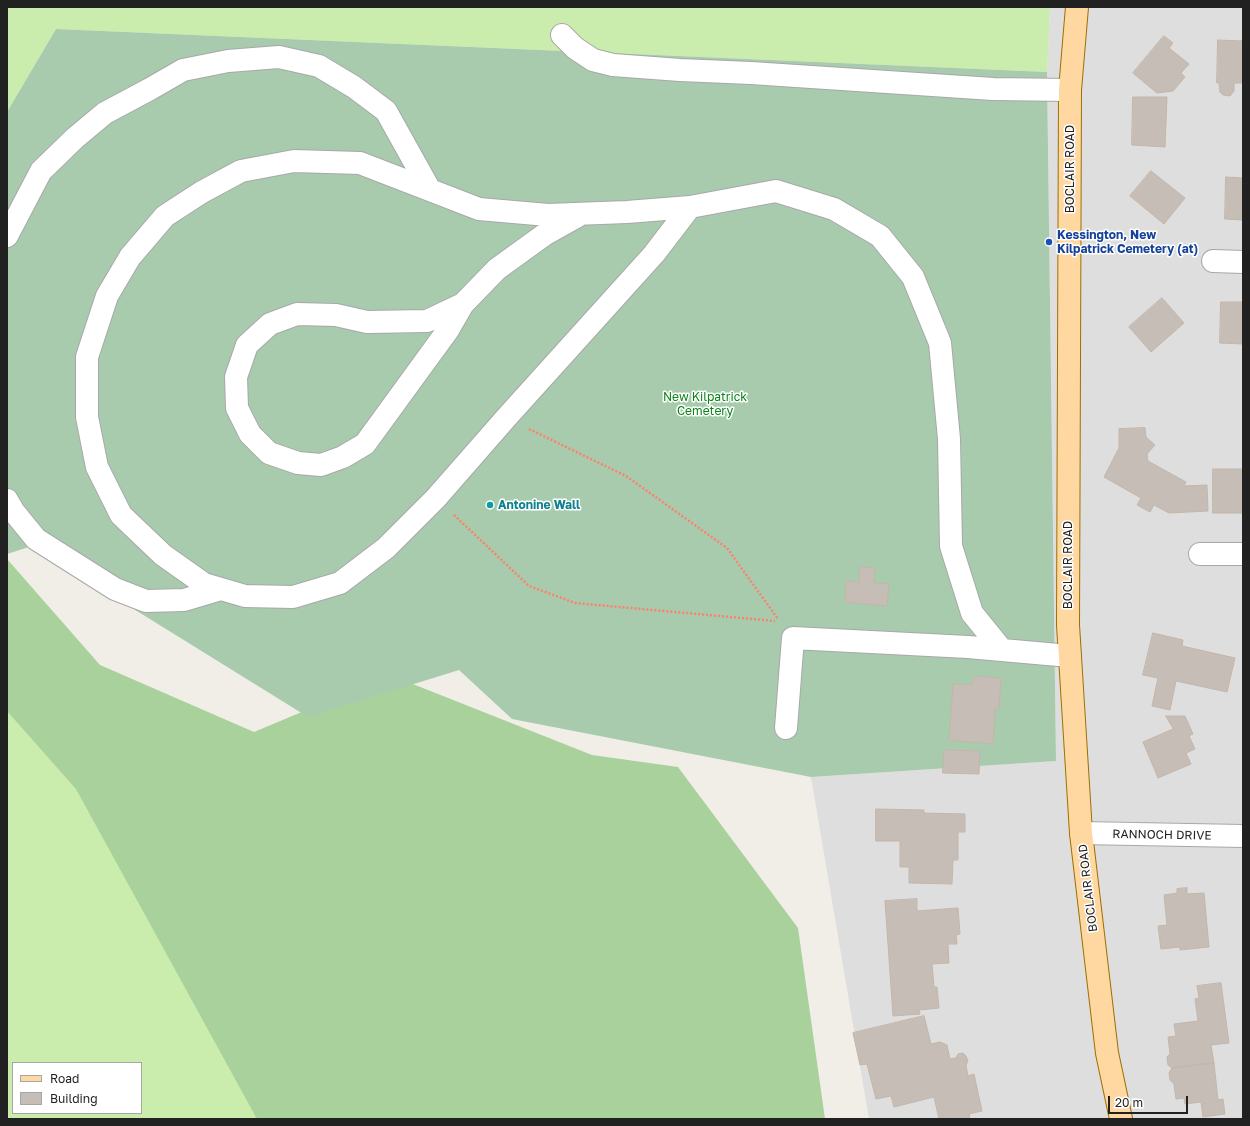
<!DOCTYPE html>
<html>
<head>
<meta charset="utf-8">
<style>
	body { margin:0 }
	#map { position:relative; width:1250px; height:1126px; overflow:hidden; background:#f1eee7; font-family:"Golos Text",sans-serif }
	canvas { display:block }
	.frame { position:absolute; inset:0; border:8px solid #212121; pointer-events:none }
	.legend { position:absolute; left:12px; top:1062px; width:130px; height:52px; box-sizing:border-box; background:#fff; border:1px solid #a6a6a6; margin:0; padding:5px 7px; list-style:none; font-size:12px; color:#212121 }
	.legend li { display:flex; align-items:center; gap:8px; height:20px }
	.legend b { width:20px; border:1px solid #a6a6a6 }
	.scale { position:absolute; left:1108px; top:1096px; width:80px; height:18px; box-sizing:border-box; border:2px solid #212121; border-top:0; padding-left:5px; font-size:12px; line-height:14px; white-space:nowrap; color:#212121; -webkit-text-stroke:3px #fff; paint-order:stroke }
</style>
</head>
<body>
<div id="map">
<canvas width="1250" height="1126"></canvas>
<div class="frame"></div>
<ul class="legend">
<li><b style="height:5px;background:#fed8a0"></b>Road</li>
<li><b style="height:11px;background:#c6beb6"></b>Building</li>
</ul>
<div class="scale">20 m</div>
</div>
<script>
const ctx = document.querySelector('canvas').getContext('2d');
ctx.lineJoin = 'round';
function paint(path, color) {
  ctx.fillStyle = color;
  ctx.fill(path, 'evenodd');
}
function strokePath(path, color, width, dash) {
  ctx.strokeStyle = color;
  ctx.lineWidth = width;
  ctx.lineCap = dash ? 'butt' : 'round';
  ctx.setLineDash(dash || []);
  ctx.stroke(path);
}
function write(font, color, halo, rows, align = 'center') {
  ctx.font = font + ' "Golos Text",sans-serif';
  ctx.lineWidth = 3;
  ctx.setLineDash([]);
  ctx.textBaseline = 'middle';
  ctx.strokeStyle = halo;
  ctx.fillStyle = color;
  for (const [text, x, y, turn = 0] of rows) {
    ctx.save();
    ctx.translate(x, y);
    ctx.rotate((+turn || 0) * Math.PI / 180);
    ctx.textAlign = isNaN(turn) ? turn : align;
    if (halo) ctx.strokeText(text, 0, 0);
    ctx.fillText(text, 0, 0);
    ctx.restore();
  }
}
const residential = new Path2D(`
	M1050,7H1243V1119H869L811,777L1056,761L1047,72Z`);
const grass = new Path2D(`
	M7,7H1050L1047,72L56,29L7,112Z
	M7,576L259,1119H7ZM13,1063H141V1113H13Z`);
const forest = new Path2D(`
	M7,559L100,665L254,732L390,675L592,755L678,767L798,928L825,1119H257L76,789L7,711Z`);
const cemetery = new Path2D(`
	M56,29L1047,72L1056,761L811,777L512,719L459,670L308,717L32,546L7,554V112Z`);
const building = new Path2D(`
	M1164,36L1173,43L1169,48L1189,64L1181,73L1185,77L1173,91L1157,93L1133,73Z
	M1218,40L1243,41V83H1234V91L1230,96L1223,95L1220,92L1219,83H1217Z
	M1133,97H1167L1165,147L1132,145Z
	M1151,171L1185,198L1164,224L1130,196Z
	M1226,177L1243,178V220L1225,219Z
	M1162,298L1184,323L1151,352L1129,327Z
	M1221,302H1243V344L1220,343Z
	M1145,428L1146,437L1155,445L1147,454L1148,461L1186,482L1184,486L1207,485L1208,511L1169,513L1154,505L1150,512L1137,505L1141,498L1104,477L1119,448V429Z
	M1213,469H1243V513H1213Z
	M860,567L875,568L874,583L889,584L887,606L845,602L846,581L859,582Z
	M1153,633L1183,640L1182,646L1235,658L1227,692L1176,681L1170,710L1152,706L1158,678L1143,675Z
	M976,676L1001,678L999,708H995L993,744L949,740L953,684L972,685L971,684L973,679Z
	M1166,716H1185L1193,734L1189,736L1195,749L1186,753L1191,764L1158,778L1143,742L1173,729Z
	M944,750L980,751L979,774L943,773Z
	M876,809L924,810V813L965,814V832H958V860H953L952,884L909,883V867H900V841H876Z
	M1187,888V894L1204,893L1209,947L1180,950V947L1161,949L1158,926L1167,925L1164,895L1177,893V889Z
	M917,899V911L958,908L960,934L956,935L957,944H948L949,963L932,964L934,987H937L939,1008L919,1010L920,1014L893,1016L885,901Z
	M1221,983L1229,1043L1211,1045L1214,1063L1172,1068L1168,1065L1167,1057L1170,1054L1168,1037L1176,1036L1174,1024L1198,1021L1195,999L1199,998L1197,986Z
	M924,1016L931,1044L940,1042L947,1045L950,1059L956,1058L958,1054L963,1053L966,1056L968,1061L966,1065L968,1076L974,1074L982,1111L969,1114L970,1119H939L934,1097L894,1107L891,1096L876,1099L867,1064L860,1065L853,1033Z
	M1214,1063L1218,1100L1223,1099L1225,1114L1203,1117L1201,1102L1185,1104L1184,1098L1176,1099L1174,1084L1170,1080L1169,1073L1172,1068Z`);
const path = new Path2D(`
	M529,429L626,476L727,548L778,619
	M454,515L529,586L575,603L775,621`);
const minor = new Path2D(`
	M562,35L575,48L593,60L613,65L680,70L751,73L993,89L1070,90
	M690,207L654,254L506,418L436,498L386,548L340,583L293,597L245,596L204,584L163,555L121,515L97,467L87,417V357L107,296L130,257L165,216L202,192L241,171L294,161L360,163L479,209L548,215L627,212L690,207L776,191L834,209L880,236L913,277L940,343L949,439L951,546L972,613L1002,650
	M7,236L41,171L75,138L105,113L150,89L183,70L228,61L279,57L319,66L354,87L386,111L430,190
	M1213,261L1243,262
	M463,304L448,330L365,444L343,457L321,465L298,463L269,453L250,434L237,408L236,377L247,345L270,324L297,314L336,315L367,322L427,321L463,304L497,269L544,235L578,216
	M7,500L14,512L36,539L115,589L146,601L184,600L221,589
	M1200,554H1243
	M786,728L793,638L968,647L1070,656
	M1081,833L1243,836`);
const major = new Path2D(`
	M1077,7L1070,90L1068,625L1081,833L1107,1053L1121,1119`);
const markers = [
	[1049,242,4,"#1a4fb4"],
	[490,505,4,"#0f9aa8"]
];
const streetNames = [
	["BOCLAIR ROAD",1070,169,-90],
	["BOCLAIR ROAD",1068,565,-90],
	["RANNOCH DRIVE",1162,835,1],
	["BOCLAIR ROAD",1088,888,-97]
];
const transitNames = [
	["Kessington, New",1057,235],
	["Kilpatrick Cemetery (at)",1057,249]
];
const parkNames = [
	["New Kilpatrick",705,397],
	["Cemetery",705,411]
];
const cultureNames = [
	["Antonine Wall",498,505]
];
paint(residential, '#dfdede');
paint(grass, '#caecad');
paint(forest, '#a9d19b');
paint(cemetery, '#a8cbae');
paint(building, '#c6beb6');
strokePath(building, '#c4b6a9', 1);
strokePath(minor, '#a8a8a8', 24);
strokePath(major, '#9e6f00', 24);
strokePath(path, '#fd806d', 2.5, [2, 2]);
strokePath(minor, '#fff', 22);
strokePath(major, '#fed8a0', 22);
for (const [x, y, r, color] of markers) {
  const dot = new Path2D();
  dot.arc(x, y, r, 0, 2 * Math.PI);
  ctx.fillStyle = color;
  ctx.fill(dot);
  strokePath(dot, '#fff', 1.5);
}
write('12px', '#212121', '#fff', streetNames);
write('bold 12px', '#164399', '#fff', transitNames, 'left');
write('12px', '#098418', '#fff', parkNames);
write('bold 12px', '#0d838f', '#fff', cultureNames, 'left');
</script>
</body>
</html>
